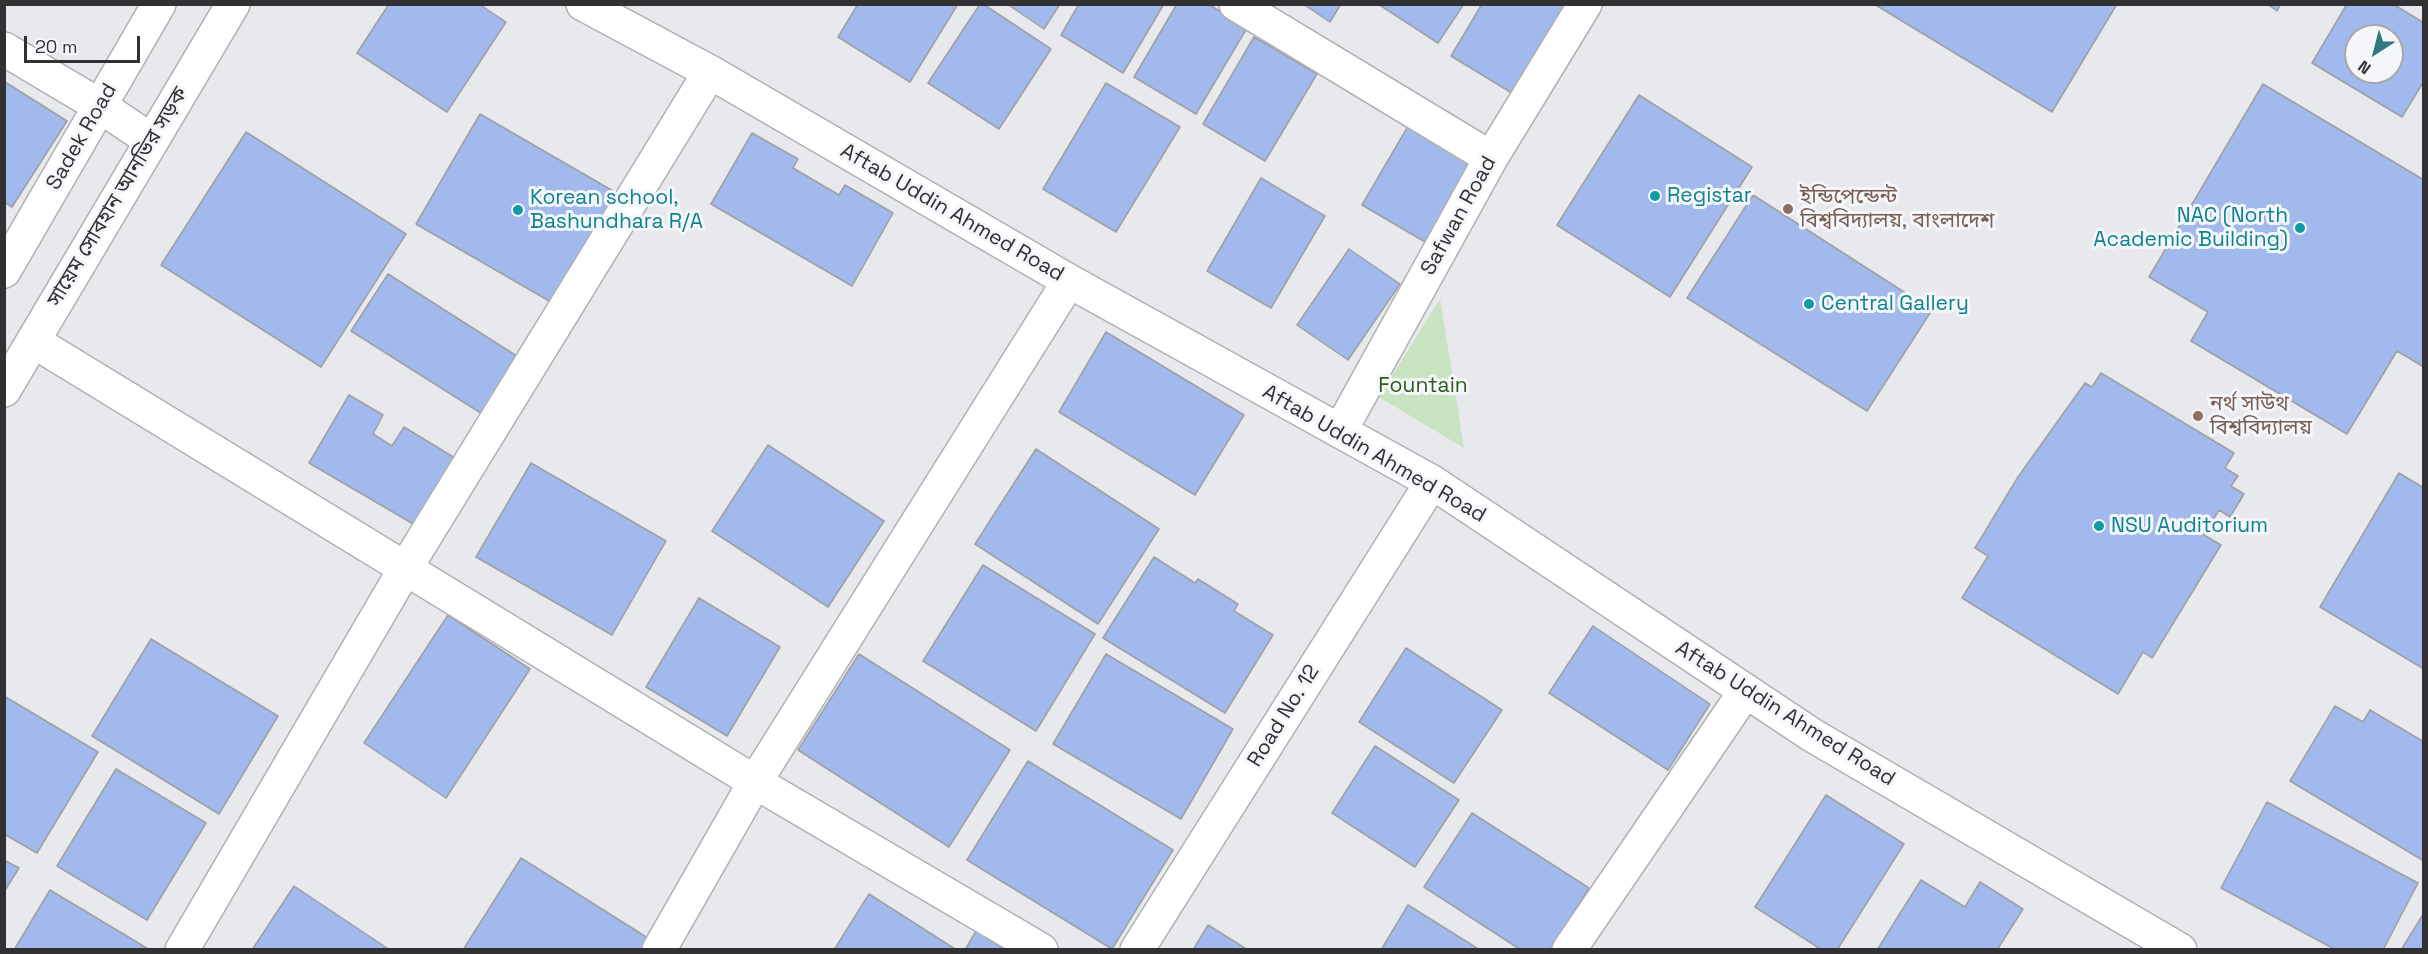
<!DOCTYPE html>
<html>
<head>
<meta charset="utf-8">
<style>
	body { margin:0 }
	#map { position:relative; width:2428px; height:954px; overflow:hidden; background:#e7e9ec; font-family:"Space Grotesk",sans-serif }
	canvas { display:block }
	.frame { position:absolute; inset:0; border:6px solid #313133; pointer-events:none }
	.north { position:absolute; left:2344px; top:24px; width:60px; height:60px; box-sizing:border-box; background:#f5f6fa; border:2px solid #a7a7aa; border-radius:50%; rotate:216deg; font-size:16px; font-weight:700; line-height:24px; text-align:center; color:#313133 }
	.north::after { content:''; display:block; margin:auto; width:21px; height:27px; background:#2f7781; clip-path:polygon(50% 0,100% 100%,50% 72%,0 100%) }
	.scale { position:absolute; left:24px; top:36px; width:116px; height:27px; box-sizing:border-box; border:3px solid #313133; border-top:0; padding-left:8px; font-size:18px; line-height:21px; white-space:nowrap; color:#313133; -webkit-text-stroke:4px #f5f6fa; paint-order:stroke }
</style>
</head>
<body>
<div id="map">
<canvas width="2428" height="954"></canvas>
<div class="frame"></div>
<div class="north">N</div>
<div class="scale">20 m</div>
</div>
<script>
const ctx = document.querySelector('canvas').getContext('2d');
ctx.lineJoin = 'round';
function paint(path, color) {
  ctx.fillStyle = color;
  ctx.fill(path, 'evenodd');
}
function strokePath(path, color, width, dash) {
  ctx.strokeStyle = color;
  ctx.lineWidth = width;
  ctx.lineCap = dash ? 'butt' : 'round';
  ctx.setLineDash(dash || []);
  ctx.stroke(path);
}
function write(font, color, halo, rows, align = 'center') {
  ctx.font = font + ' "Space Grotesk","Noto Sans Bengali",sans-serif';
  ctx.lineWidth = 6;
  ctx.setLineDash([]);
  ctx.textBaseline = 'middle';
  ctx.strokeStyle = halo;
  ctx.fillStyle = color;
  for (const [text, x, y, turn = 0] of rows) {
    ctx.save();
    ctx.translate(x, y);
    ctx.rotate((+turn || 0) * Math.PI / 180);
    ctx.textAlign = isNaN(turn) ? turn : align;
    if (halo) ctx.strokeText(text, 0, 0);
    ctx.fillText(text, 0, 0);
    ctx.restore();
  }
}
const green = new Path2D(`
	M1440,299L1464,448L1379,397Z`);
const building = new Path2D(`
	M389,4H479L506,22L447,112L357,53Z
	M858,4H958L910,82L838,37Z
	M980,4H983L1051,49L999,129L928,83Z
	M1007,4H1060L1044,29Z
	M1079,4H1164L1123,73L1061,35Z
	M1177,4H1208L1247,28L1196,114L1134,77Z
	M1303,4H1341L1330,22Z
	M1378,4H1464L1438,43Z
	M1482,4H1570L1520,98L1451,56Z
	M1874,4H2117L2052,112Z
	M2267,4H2281L2277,11Z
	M2347,4H2393L2424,23V81L2402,117L2312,63ZM2356,36H2392V72H2356Z
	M1254,37L1317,74L1265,161L1203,124Z
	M5,82L67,121L12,207L4,202Z
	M1106,83L1180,127L1116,232L1043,189Z
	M2263,84L2424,180V367L2397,351L2347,434L2191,341L2208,312L2149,277Z
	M1639,95L1752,167L1670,297L1557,225Z
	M480,114L620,195L556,305L416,224Z
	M1411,121L1481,161L1432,246L1362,205Z
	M246,132L406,234L321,367L161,265Z
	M752,133L798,159L793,168L839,195L845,185L893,213L852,286L711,204Z
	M1261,178L1325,216L1271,308L1207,271Z
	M1753,195L1932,310L1867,411L1687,298Z
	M1349,249L1400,284L1348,360L1297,325Z
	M388,274L523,360L487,417L351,331Z
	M1106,332L1244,415L1195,495L1059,412Z
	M2101,373L2234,453L2225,468L2238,476L2231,486L2244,494L2230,517L2219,510L2204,535L2221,545L2152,658L2143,652L2118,694L1962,598L1988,556L1975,548L2018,477L2085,383L2092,387Z
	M349,395L383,415L373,434L392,446L404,427L455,458L415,525L309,463Z
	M768,445L884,521L828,607L712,531Z
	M1036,449L1159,529L1098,624L975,544Z
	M531,463L666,541L612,635L476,557Z
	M2399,473L2424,488V669L2320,607Z
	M1154,557L1195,583L1198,579L1238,604L1234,611L1273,635L1225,713L1103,638Z
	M983,565L1095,634L1036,731L923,661Z
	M699,598L780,647L727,736L646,687Z
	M448,615L530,669L446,798L364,743Z
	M1593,626L1710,704L1668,770L1549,693Z
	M151,639L278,716L219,814L92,736Z
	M1406,648L1502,710L1454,783L1359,722Z
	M859,654L1010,750L949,847L798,750Z
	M1106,654L1233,729L1181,819L1053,744Z
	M4,696L98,752L37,853L4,834Z
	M2335,706L2363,722L2370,710L2424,742V861L2290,781Z
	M1375,746L1459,800L1415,867L1332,813Z
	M1028,761L1173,850L1112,949L967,860Z
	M116,769L206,823L147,920L57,866Z
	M1826,795L1904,844L1837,950H1822L1755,907Z
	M2267,802L2418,883L2383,950H2336L2221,888Z
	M1472,813L1589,888L1550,950H1521L1424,887Z
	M521,858L651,940L644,950H463Z
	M4,860L19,868L4,892Z
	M1921,880L1965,907L1980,882L2023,909L1997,950H1877Z
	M294,886L390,950H252Z
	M50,890L150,950H14Z
	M869,894L955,949V950H834Z
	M1408,905L1480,950H1381Z
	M2424,913V950H2401Z
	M1208,925L1248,950H1193Z
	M976,931L1006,950H965Z`);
const minor = new Path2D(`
	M583,4L710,72L1069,281L1432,482L1812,735L2180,950
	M1236,4L1491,158
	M4,49L100,106L152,141
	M4,271L159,4
	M33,341L755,782L1041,950
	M4,390L233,4
	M1340,431L1491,158L1585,4
	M182,950L405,569L710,72
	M659,950L755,782L1069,281
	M1137,950L1432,482
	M1569,950L1745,692`);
const markers = [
	[1655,196,6,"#0f9aa8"],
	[1788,209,6,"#8d6e63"],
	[518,210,6,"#0f9aa8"],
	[2300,228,6,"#0f9aa8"],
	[1809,304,6,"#0f9aa8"],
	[2198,416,6,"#8d6e63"],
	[2099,526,6,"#0f9aa8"]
];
const streetNames = [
	["Sadek Road",82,137,-60],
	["সায়েম সোবহান আনভির সড়ক",118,197,-59],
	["Aftab Uddin Ahmed Road",952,213,30],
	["Safwan Road",1459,216,-61],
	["Aftab Uddin Ahmed Road",1374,454,30],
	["Aftab Uddin Ahmed Road",1785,714,32],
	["Road No. 12",1284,716,-58]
];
const cultureNames = [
	["Registar",1667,196],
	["Korean school,",530,198],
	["Bashundhara R/A",530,222],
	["NAC (North",2288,216,"right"],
	["Academic Building)",2288,240,"right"],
	["Central Gallery",1821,304],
	["NSU Auditorium",2111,526]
];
const educationNames = [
	["ইন্ডিপেন্ডেন্ট",1800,197],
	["বিশ্ববিদ্যালয়, বাংলাদেশ",1800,221],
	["নর্থ সাউথ",2210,404],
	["বিশ্ববিদ্যালয়",2210,428]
];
const parkNames = [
	["Fountain",1423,386]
];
paint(green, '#c7e3bf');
paint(building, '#a1b9ec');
strokePath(building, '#9e9fa2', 1.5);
strokePath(minor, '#afb1b4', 36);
strokePath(minor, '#fff', 33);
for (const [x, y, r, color] of markers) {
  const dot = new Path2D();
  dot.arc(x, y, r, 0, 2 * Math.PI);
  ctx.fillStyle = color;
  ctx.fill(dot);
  strokePath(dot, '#f5f6fa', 2);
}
write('21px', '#313133', '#f5f6fa', streetNames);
write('21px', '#0d838f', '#f5f6fa', cultureNames, 'left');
write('21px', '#785e54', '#f5f6fa', educationNames, 'left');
write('21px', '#2c5b1a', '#f5f6fa', parkNames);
</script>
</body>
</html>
